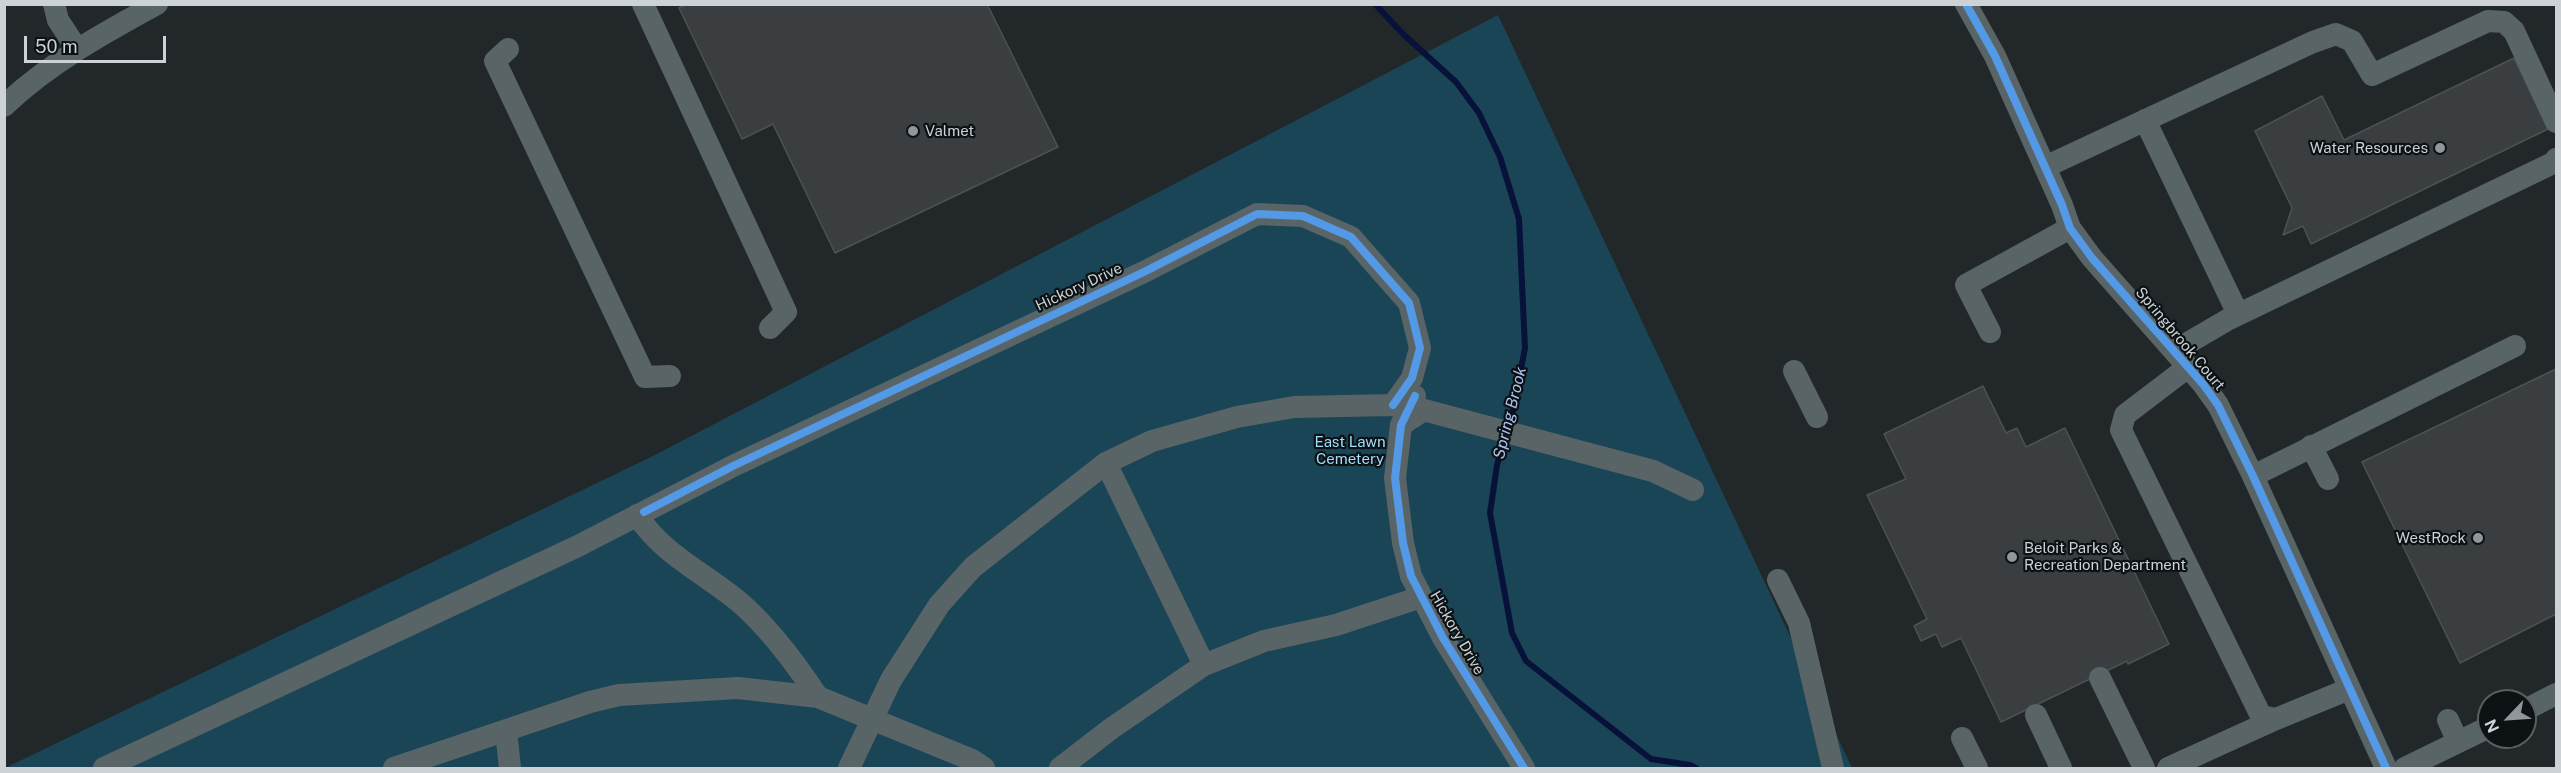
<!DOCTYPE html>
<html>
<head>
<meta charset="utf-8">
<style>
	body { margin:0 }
	#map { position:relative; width:2561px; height:773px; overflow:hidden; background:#22282a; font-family:"Public Sans",sans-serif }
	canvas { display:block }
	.frame { position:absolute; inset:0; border:6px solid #ccd2d6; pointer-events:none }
	.north { position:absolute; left:2477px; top:689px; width:60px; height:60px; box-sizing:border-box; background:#0c1113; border:2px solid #595e61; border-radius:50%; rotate:245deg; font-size:16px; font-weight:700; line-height:24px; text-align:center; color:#ccd2d6 }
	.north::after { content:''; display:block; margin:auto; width:21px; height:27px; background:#90969a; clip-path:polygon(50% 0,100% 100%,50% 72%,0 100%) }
	.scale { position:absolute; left:24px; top:36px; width:142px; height:27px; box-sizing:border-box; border:3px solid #ccd2d6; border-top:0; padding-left:8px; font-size:18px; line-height:21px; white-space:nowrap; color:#ccd2d6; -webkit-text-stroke:4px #0c1113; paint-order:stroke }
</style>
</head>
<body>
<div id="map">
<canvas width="2561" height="773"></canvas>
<div class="frame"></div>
<div class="north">N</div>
<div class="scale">50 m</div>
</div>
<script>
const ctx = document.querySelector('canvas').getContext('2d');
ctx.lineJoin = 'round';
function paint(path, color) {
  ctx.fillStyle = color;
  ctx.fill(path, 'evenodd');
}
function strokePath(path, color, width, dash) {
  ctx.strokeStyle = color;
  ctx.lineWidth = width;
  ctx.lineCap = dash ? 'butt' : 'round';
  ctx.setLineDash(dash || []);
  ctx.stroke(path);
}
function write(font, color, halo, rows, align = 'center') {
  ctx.font = font + ' "Public Sans",sans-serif';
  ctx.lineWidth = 4.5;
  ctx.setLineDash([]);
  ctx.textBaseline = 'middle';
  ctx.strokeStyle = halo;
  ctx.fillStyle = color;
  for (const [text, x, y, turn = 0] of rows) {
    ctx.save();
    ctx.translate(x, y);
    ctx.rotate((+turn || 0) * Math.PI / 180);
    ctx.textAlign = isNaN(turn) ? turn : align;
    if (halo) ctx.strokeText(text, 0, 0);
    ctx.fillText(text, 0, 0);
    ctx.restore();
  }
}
const green = new Path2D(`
	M1498,15L1852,768H5L653,456Z`);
const stream = new Path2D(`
	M1375,4L1403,34L1456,82L1479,113L1500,157L1519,219L1525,348L1513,411L1497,465L1490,513L1512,633L1526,661L1651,759L1690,765L1696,768`);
const building = new Path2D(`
	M687,4H987L1058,147L835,253L773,124L742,139L679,8Z
	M2514,58L2548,129L2311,244L2303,226L2283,235L2292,208L2255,131L2322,96L2344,140Z
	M2556,369V614L2460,663L2362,462Z
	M1983,386L2006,433L2017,428L2026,447L2065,428L2169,644L2128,664L2127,661L2001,722L1961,638L1942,647L1936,634L1921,641L1914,626L1927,619L1867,495L1906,479L1884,434Z`);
const minor = new Path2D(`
	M54,4L58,20L77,49
	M643,4L786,312L770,328
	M1966,4L1995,56L2062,205L2070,228L2092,258L2203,384L2218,405L2253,476L2386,768
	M508,49L495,61L645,377L670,376
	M4,106C49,63 104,33 157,4
	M2145,120L2238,314
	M2045,167L2313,42L2336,34L2352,41L2372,75L2488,21L2504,22L2514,31L2556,122
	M1990,332L1966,285L2070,228
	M2174,351L2229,319L2553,163L2556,159
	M2188,367L2125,415L2121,430L2261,716L2276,719L2349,689
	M1794,371L1817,417
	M1415,396L1401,425L1395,478L1403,543L1411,576L1443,638L1524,768
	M1401,425L1424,410L1653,471L1693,490
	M2311,446L2328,479
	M1106,463L1204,665
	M2253,476L2515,346
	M637,515C663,555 703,572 738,601C769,627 796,664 818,697
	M1778,580L1799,623L1833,768
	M2100,678L2144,768
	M2525,710L2556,694
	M2036,715L2061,768
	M2448,720L2458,742
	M506,731L510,768
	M1962,738L1977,768
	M104,768L578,546L733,466L1146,271L1257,214L1303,216L1351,237L1409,303L1420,348L1412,378L1393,405L1294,407L1237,417L1152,441L1106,463L973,567L939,605L891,680L849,768
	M394,768L590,702L619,695L738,688L818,697L972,760L984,768
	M1060,768L1112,728L1204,665L1264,641L1336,625L1421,597
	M2168,768L2276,719
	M2405,768L2489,727`);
const cycleway = new Path2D(`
	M1966,4L1995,56L2062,205L2070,228L2092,258L2203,384L2218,405L2253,476L2386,768
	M1415,396L1401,425L1395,478L1403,543L1411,576L1443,638L1524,768
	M644,512L733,466L1146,271L1257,214L1303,216L1351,237L1409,303L1420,348L1412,378L1393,405`);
const markers = [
	[913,131,6,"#90969a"],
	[2440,148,6,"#90969a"],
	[2478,538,6,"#90969a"],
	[2012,557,6,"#90969a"]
];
const poiNames = [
	["Valmet",925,131],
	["Water Resources",2428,148,"right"],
	["WestRock",2466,538,"right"],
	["Beloit Parks &",2024,548],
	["Recreation Department",2024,565]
];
const streetNames = [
	["Hickory Drive",1079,287,-25],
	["Springbrook Court",2180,339,50],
	["Hickory Drive",1457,633,60]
];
const parkNames = [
	["East Lawn",1350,442],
	["Cemetery",1350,459]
];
const waterNames = [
	["Spring Brook",1510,413,-76]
];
paint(green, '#1a4556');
strokePath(stream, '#07113a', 6);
paint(building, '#3a3e41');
strokePath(building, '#4d5154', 1.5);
strokePath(minor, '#596467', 22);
strokePath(cycleway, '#5399e6', 8);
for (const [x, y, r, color] of markers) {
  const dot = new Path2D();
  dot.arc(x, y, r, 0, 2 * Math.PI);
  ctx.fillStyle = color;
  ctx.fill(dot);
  strokePath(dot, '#0c1113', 2);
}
write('15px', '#ccd2d6', '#0c1113', poiNames, 'left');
write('15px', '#ccd2d6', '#0c1113', streetNames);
write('15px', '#a2ddf9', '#0c1113', parkNames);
write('italic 16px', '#adc2f2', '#0c1113', waterNames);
</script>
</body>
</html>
